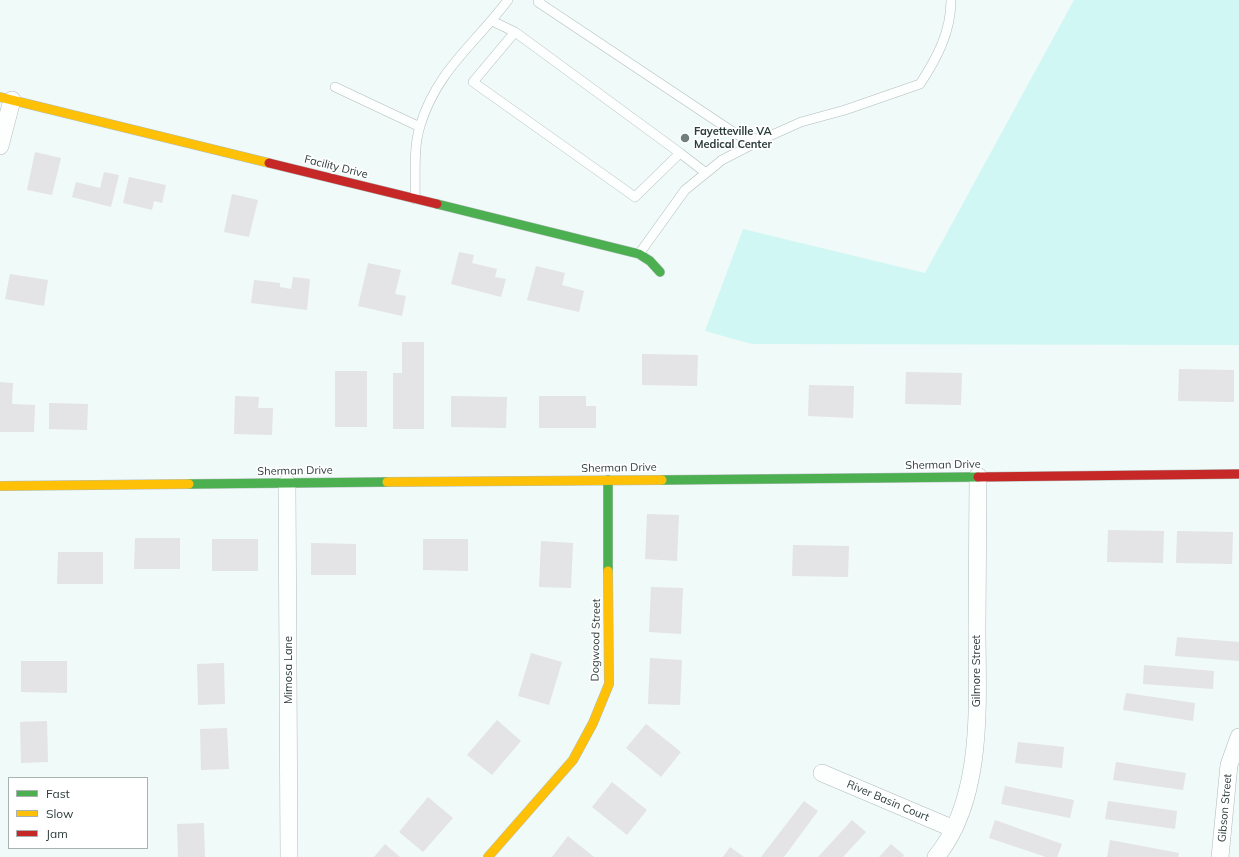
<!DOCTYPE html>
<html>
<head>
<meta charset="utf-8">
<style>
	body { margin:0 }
	#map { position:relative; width:1239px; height:857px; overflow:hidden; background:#f0faf8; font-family:Mulish,sans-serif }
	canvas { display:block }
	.legend { position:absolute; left:8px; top:777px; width:140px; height:72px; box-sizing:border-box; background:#fff; border:1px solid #aab1b1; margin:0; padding:5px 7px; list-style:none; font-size:12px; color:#2b3c3b }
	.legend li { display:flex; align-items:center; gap:8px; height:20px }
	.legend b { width:20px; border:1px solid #aab1b1 }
</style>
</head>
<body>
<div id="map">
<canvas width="1239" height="857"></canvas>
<ul class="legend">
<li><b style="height:5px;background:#4caf50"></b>Fast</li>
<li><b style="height:5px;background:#ffc107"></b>Slow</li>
<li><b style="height:5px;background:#c62828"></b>Jam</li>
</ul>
</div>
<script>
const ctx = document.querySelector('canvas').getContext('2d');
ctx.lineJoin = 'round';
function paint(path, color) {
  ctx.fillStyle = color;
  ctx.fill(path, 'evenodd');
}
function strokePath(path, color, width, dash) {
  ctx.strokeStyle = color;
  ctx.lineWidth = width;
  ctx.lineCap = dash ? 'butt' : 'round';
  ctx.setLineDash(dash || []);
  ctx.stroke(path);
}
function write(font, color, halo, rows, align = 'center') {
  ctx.font = font + ' Mulish,sans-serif';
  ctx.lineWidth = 3.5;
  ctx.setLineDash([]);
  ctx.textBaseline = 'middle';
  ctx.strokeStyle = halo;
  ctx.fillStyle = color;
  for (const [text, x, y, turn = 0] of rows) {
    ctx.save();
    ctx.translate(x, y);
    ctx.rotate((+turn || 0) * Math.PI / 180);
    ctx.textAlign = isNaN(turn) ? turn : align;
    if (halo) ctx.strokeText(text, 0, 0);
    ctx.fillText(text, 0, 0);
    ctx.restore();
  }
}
const green = new Path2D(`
	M1074,0H1239V345L752,344L705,331L743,229L925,273Z`);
const building = new Path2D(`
	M35,152L61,158L52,195L27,190Z
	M104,172L119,175L111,207L72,197L76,182L100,188Z
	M129,177L166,185L162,203L154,201L152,210L123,203Z
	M232,194L258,200L249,237L224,232Z
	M459,252L474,255L472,263L497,269L495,277L506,279L501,297L451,284Z
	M368,263L401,270L395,294L406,296L402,316L358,306Z
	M536,266L565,273L562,285L584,291L579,312L527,300Z
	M10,274L48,280L44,306L5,299Z
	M293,277L310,279L307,310L251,303L254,280L280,283V287L291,289Z
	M402,342H424V429H393V373H402Z
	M642,354L698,355L697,386L642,385Z
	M1179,369L1234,370V402L1178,401Z
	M335,371H367V427H335Z
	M906,372L962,373L961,405L905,404Z
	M0,382L13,383L12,404L35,405L34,432H0Z
	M809,385L854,386L853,418L808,416Z
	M235,396L259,397L258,408H273L272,435L234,434Z
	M451,396L507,397L506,428L451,427Z
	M539,396H586V406H596V428H539Z
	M49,403L88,404L87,430L49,429Z
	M647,514L679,515L677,561L645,559Z
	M1108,530L1164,531L1163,563L1107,562Z
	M1177,531L1233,532L1232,564L1176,563Z
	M135,538H180V569H134Z
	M212,539H258V571H212Z
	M423,539H468V571L423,570Z
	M541,541L573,543L571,588L539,587Z
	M311,543L356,544V575H311Z
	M793,545L849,546L848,577L792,576Z
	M58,552H103V584H57Z
	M651,587L683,588L681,634L649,632Z
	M1177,637L1239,642V661L1175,656Z
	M531,653L562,662L549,705L518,696Z
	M650,658L682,660L680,705L648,704Z
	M21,661H67V693L21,692Z
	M224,663L225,704L198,705L197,664Z
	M1144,665L1214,671L1213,689L1143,684Z
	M1126,693L1195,703L1193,721L1123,710Z
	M497,720L521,741L492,775L467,755Z
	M47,721L48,762L21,763L20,722Z
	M646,724L681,752L661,777L626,748Z
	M227,728L229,769L201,770L200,729Z
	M1018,742L1064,747L1062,768L1015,763Z
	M1116,762L1186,773L1183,790L1113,780Z
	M612,782L647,810L627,835L592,807Z
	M1005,786L1074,800L1070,818L1001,804Z
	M428,797L453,818L423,852L399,832Z
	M804,801L818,811L784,857H761Z
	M1108,801L1177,811L1175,829L1105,819Z
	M852,820L866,832L843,857H818Z
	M995,820L1062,844L1057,857H1046L989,838Z
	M204,823L205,857H178L177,824Z
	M568,836L594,857H552Z
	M1110,840L1179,853L1178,857H1107Z
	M385,844L400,857H374Z
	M891,844L904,855L903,857H879Z
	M730,847L744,857H723Z`);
const lane = new Path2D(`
	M540,0L538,2L733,132L743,138L763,139L801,122L845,110L920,84C937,58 951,32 951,0
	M492,21L515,32L680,153L635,197L473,82L515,32
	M335,87L420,127
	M680,153L706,173
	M415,199C416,176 413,148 420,126C437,70 475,44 508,0
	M639,254L685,190L722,160L761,140`);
const street = new Path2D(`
	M0,146L12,100
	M287,483L289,857
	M822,773L954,829
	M936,857C985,797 977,701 977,628C977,578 978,527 978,476
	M1220,857L1229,765L1239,737`);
const fast = new Path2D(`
	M437,204L639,254L650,261L660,272
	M608,480V571
	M662,480L978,477
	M189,484L387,482`);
const slow = new Path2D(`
	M0,97L269,163
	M387,482L662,480
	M0,486L189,484
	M488,857L573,760L593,723L609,684L608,571`);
const jam = new Path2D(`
	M269,163L437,204
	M978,477L1239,474`);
const markers = [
	[685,138,5,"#707e7d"]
];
const poiNames = [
	["Fayetteville VA",694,132],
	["Medical Center",694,145]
];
const streetNames = [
	["Facility Drive",336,167,14],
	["Sherman Drive",943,465,-1],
	["Sherman Drive",619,468,-1],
	["Sherman Drive",295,471,-1],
	["Dogwood Street",596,640,-89],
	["Mimosa Lane",289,670,-90],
	["Gilmore Street",977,671,-90],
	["River Basin Court",888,801,23],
	["Gibson Street",1225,808,-85]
];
paint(green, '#d0f7f4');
paint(building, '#e4e3e6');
strokePath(lane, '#b0bcbb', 10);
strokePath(street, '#b0bcbb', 18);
strokePath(fast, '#b0bcbb', 10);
strokePath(slow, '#b0bcbb', 10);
strokePath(jam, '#b0bcbb', 10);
strokePath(lane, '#fdfefe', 9);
strokePath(street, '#fdfefe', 17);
strokePath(fast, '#4caf50', 9);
strokePath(slow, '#ffc107', 9);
strokePath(jam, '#c62828', 9);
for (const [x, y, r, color] of markers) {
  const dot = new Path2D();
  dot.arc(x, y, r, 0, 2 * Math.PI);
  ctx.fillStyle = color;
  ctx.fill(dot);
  strokePath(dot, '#fff', 1.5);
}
write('bold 11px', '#2b3c3b', '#fff', poiNames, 'left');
write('11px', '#2b3c3b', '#fff', streetNames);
</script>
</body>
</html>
